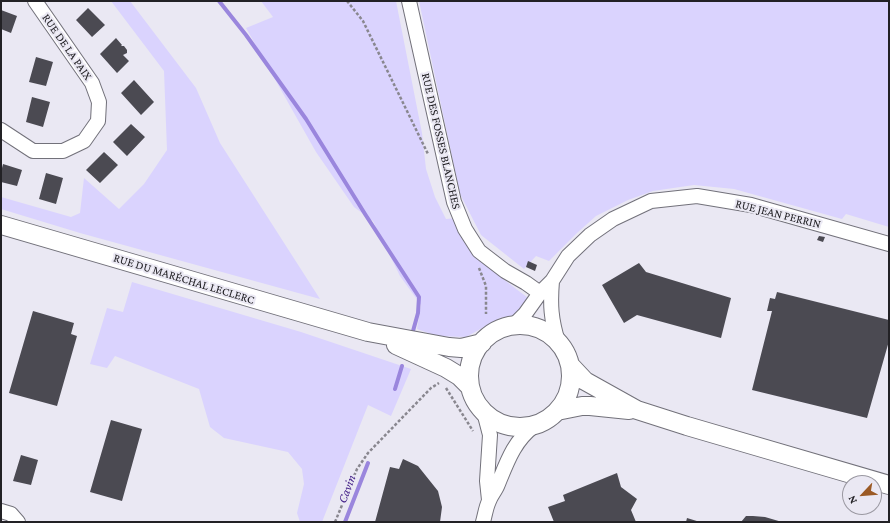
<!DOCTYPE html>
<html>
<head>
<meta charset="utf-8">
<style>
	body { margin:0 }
	#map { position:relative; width:890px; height:523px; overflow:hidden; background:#eae8f3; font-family:"Crimson Pro",serif }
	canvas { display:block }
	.frame { position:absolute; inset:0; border:2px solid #222125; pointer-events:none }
	.north { position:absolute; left:842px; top:475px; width:40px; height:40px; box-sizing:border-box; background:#eae8f3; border:1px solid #9a98a1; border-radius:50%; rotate:244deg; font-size:11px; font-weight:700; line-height:16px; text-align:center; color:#222125 }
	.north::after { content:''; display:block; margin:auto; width:14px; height:18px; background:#9b5a25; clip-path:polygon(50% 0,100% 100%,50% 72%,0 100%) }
</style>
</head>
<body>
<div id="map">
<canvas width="890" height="523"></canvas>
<div class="frame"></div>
<div class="north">N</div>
</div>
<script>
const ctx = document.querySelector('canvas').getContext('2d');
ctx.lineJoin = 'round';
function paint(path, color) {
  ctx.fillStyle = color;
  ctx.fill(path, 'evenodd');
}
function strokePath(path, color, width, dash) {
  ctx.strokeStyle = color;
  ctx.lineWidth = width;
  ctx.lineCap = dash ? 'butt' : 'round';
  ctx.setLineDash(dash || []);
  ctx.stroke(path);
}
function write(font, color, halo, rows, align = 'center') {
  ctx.font = font + ' "Crimson Pro",serif';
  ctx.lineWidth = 4;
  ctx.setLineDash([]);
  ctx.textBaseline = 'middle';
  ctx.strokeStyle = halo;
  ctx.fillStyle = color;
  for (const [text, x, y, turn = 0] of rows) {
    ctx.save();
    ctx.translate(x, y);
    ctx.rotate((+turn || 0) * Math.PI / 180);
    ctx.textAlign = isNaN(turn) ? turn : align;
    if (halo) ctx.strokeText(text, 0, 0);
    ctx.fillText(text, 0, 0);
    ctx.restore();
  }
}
const green = new Path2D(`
	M111,1H130L196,88L220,143L320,299L80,233L1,209V197L71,217L80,213L84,178L119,209L144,184L167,150L164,71Z
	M261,1H396L422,133L426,169L435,197L446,219L456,218L470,247L481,262L528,298L515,315L500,318L466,337L437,336L417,329L421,305L400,276L373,221L354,207L316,152L246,28L273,17Z
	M419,1H889V227L846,214L842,219L734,189L694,185L653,191L628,200L596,216L577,233L549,261L536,256L524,269L481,235L460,194Z
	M132,282L301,332L411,369L391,416L368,405L322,522H300L297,513L304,484L302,469L288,452L224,438L210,427L199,389L115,356L107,368L90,364L107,308L123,312Z`);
const stream = new Path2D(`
	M219,1L246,35L306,119L365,214L419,297L418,313L413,331
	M395,389L402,366
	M345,522L368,463`);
const building = new Path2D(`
	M88,8L105,25L92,37L76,20Z
	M1,10L17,16L11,33L1,29Z
	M116,38L122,45L121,46H124L127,50V53L123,55L129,61L117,73L100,54Z
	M36,57L53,62L46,86L29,82Z
	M134,80L154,102L141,115L121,93Z
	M32,97L50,102L43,127L26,122Z
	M131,124L145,137L127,156L113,142Z
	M104,152L118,165L100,183L86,170Z
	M3,164L22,170L17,186L1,182V172Z
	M46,173L63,178L56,204L39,199Z
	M819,236L825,237L823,242L817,240Z
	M528,261L537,265L535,271L526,267Z
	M639,263L646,272L731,298L721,338L637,315L624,323L602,285Z
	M777,292L889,320V341L867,418L752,390L772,311H767L770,298L775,299Z
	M33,311L74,323L71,334L77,336L57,406L9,393Z
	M111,420L142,429L122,501L90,492Z
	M21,455L38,460L31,485L13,481Z
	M403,459L418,466L438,491L442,507L440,522H375L390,467L399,469Z
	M617,473L621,487L637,499L631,510L636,522H554L548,507L565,501L563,495Z
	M746,516H753L765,517L782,522H741Z
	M687,518L700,522H686Z`);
const path = new Path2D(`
	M347,1L363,21L428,154
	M479,268L486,286V314
	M446,388L473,431
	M335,522L357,469L368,453L431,388L439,383`);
const minor = new Path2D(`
	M409,1L454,202L465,229L479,251L505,271L526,283L540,293
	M1,130L33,151H63L84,141L98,121L99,102L92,83L35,1
	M552,281C550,305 551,319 558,342
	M513,326L525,314L540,293L552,281L568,256L590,235L613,219L651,201L697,196L751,205L889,244
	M484,412L490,435L487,481L489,500
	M1,511L11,514L18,522
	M483,522C485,515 486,507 489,501C491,495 496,490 498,484C507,462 514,441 534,426`);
const major = new Path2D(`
	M1,225L368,332L449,347L461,348L482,343
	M469 376a51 51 0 1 1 102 0a51 51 0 1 1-102 0Z
	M396,345L446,368L459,376L470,387
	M570,365L585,381L637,410L687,426L889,485
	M557,411L582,406H590L629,410`);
const streetNames = [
	["RUE DE LA PAIX",67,47,55],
	["RUE DES FOSSES BLANCHES",441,141,77],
	["RUE JEAN PERRIN",778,214,14],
	["RUE DU MARÉCHAL LECLERC",184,279,17]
];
const waterNames = [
	["Cavin",347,489,-69]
];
paint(green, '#dad3fe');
strokePath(stream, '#9a86dd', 4);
paint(building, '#4b4a52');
strokePath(minor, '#72717a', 16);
strokePath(major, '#72717a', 20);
strokePath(path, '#89878f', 2.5, [3, 2]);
strokePath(minor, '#fff', 14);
strokePath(major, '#fff', 18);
write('12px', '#222125', '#eae8f3', streetNames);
write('italic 13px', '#47258a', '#eae8f3', waterNames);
</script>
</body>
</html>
